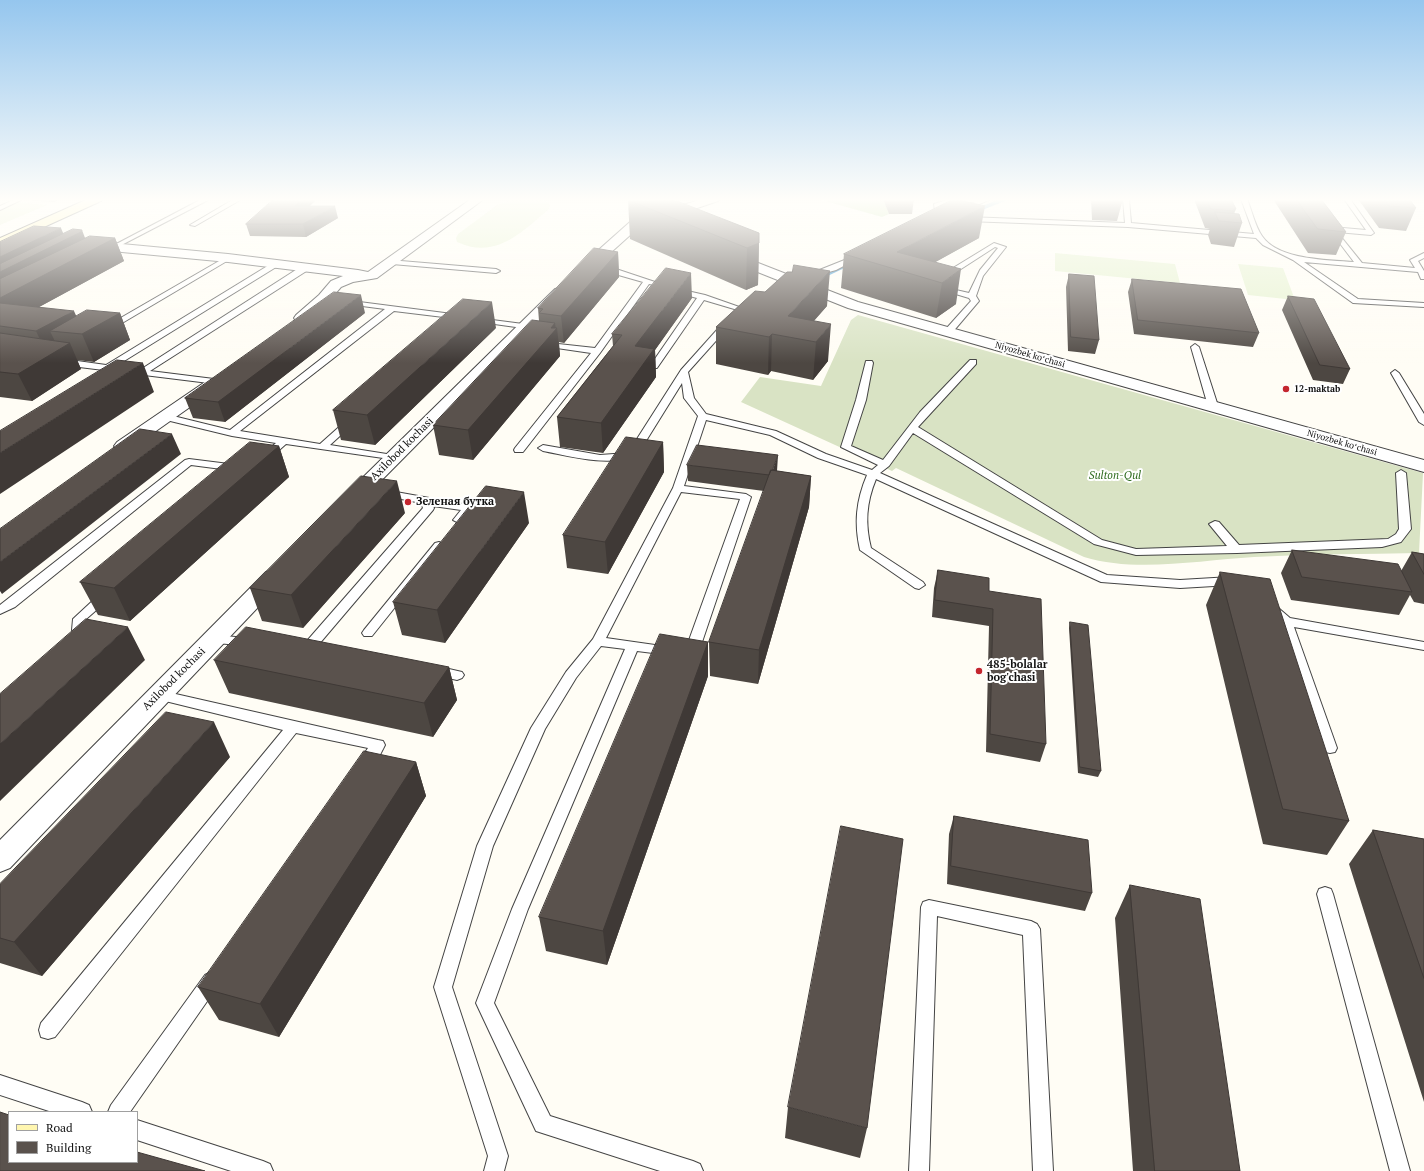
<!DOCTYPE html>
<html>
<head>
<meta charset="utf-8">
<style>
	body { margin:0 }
	#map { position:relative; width:1424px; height:1171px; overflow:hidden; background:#fffdf5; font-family:"PT Serif",serif }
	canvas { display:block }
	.legend { position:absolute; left:8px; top:1111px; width:130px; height:52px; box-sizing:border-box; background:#fff; border:1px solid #a0a0a0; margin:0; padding:5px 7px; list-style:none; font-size:12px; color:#111 }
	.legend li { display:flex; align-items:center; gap:8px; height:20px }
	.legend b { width:20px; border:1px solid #a0a0a0 }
</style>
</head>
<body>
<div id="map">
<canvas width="1424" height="1171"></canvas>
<ul class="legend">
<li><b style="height:5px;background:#fff6b0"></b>Road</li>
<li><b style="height:11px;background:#5a524d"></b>Building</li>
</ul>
</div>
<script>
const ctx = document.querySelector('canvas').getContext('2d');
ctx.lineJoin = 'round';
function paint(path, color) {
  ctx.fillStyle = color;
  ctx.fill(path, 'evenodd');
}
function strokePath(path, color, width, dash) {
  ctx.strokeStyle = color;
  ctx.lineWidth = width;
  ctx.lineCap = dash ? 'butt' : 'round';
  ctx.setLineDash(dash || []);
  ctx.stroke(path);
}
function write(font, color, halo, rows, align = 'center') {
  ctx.font = font + ' "PT Serif",serif';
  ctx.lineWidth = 4;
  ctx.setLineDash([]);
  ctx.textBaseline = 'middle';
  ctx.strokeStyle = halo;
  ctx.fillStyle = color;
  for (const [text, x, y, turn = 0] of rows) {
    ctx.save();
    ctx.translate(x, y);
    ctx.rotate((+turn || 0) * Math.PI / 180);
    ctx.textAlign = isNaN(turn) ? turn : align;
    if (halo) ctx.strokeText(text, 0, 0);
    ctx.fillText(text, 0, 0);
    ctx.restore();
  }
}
const forest = new Path2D(`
	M818,199H883L889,214L882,217Z`);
const cemetery = new Path2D(`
	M858,315L1423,473L1419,553C1364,554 1309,554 1254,557C1200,560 1136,573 1084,557L896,468L892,471L741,402L760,377L821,386L851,320Z`);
const pitch = new Path2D(`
	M515,199C525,199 543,196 550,205L549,209C522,232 496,260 457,242L456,238L458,234L497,205Z
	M18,202L47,205L0,225V210Z
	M1055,253L1175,264L1180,283L1055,271Z
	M1238,264L1283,268L1295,300L1248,295Z`);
const stream = new Path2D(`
	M977,210L1005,199
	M821,277L842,267`);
const service = new Path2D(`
	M15,199H23L0,210V206Z
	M202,199H210L108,252L103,251Z
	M234,199H242L195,226L190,225Z
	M950,199H991L961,212L958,210L959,209L975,202L940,205V209L952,217L949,219L935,211L934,204Z
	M1123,199H1129L1131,223L1254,234L1241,199H1247C1252,211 1255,226 1262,236C1278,260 1328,260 1354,262L1329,229L1332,227L1366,230L1344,199H1350L1374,233L1371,235L1337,232L1362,263L1415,268L1410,260L1424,253V258L1418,261L1424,271V279H1421L1418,272L1304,262L1358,299L1424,303V307L1353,303L1293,260L1263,245L1256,238L1128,227L967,221L964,219L967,217L1125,223Z
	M994,243L1006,247L983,276L976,296L979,301L951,334H945V330L971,301L969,298L939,289L943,287L969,293L980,270L998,248L995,247L947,278L940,276Z
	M857,255L859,256V258L836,270L811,277L807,275Z
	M226,257L232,258L112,329L105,327Z
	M389,260L496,269L500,271L496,273L392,264H389Z
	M274,262L281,264L116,366L140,370L302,266H308V270L150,371L214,379L218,382L217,384L63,365L59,362L63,359L106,365Z
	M601,266H607L658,283L654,285L649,284L600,353L523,452H515L514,450L515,448L591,353L543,346H540V342L595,348L643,282L601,270Z
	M674,288L705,295L745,309L741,311L704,300L657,368H651L650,366L697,298L674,292Z
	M344,300L460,315L464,317L460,319L394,311L240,431L320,444L348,419H354V423L330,445L393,455L397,456L398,458L397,460L286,444L269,459L265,460L260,457L276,443L232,436L162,419L160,417L165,414L230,430L385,309L347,304L343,302Z
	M477,318L523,324L527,326L523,328L480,322H477Z
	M724,322L731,324L688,372L694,398L706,414L776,431L826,454L872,470L878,465L841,447L856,400L866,361H872L873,363L866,400L851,446L883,460L920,412L970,360H976V364L918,427L1102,540L1136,549L1227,546L1209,524L1215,521L1219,522L1239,545L1388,539L1396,534L1399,529L1396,473L1401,470L1406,473L1411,529L1401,542L1382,547L1237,553L1136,555L1094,544L913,433L889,466L880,473L1107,575L1180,580L1231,577L1237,581L1231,585L1180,588L1101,582L876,479C866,503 865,524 871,548L923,582L925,585L919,589L915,588L860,550C854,523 856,501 867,475L818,458L770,435L706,420L684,486L746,494L751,497L698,654L696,657H686L684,654L740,499L681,492L606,638L669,647L674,648L675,651L674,654L669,655L637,651L528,909L494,1003L550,1116L693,1161L700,1164L703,1171H660L536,1131L476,1003L512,909L625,649L601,646L576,678L545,729L493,846L452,987L508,1156L504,1171H484L488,1156L434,987L477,846L531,728L566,672L593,639L673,488L698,416L684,398L682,383L636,457C604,466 574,457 543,451L538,448L543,445L600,455L628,453L681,370Z
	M1195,344L1199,347L1218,406L1216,408H1210L1208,406L1191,347Z
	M1395,370L1399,373L1424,414V425L1419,422L1391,373Z
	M189,459L237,465L242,468L237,471L191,465L15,607L0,614V605L185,460Z
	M385,490L468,505L473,508L463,522L459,523L453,520L461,510L433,506L434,508L433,510L314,650L309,651L297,649L296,646L297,643L306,642L423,508L421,503L381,495L380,493Z
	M439,542L445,545L443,547L372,636H364L362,633L364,630L435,543Z
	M105,592L109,593L111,596L109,599L85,620L84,630L90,640L89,643H79L72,630L73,619L101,593Z
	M1272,605L1276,606L1290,618L1424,642V650L1294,627L1337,748L1335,752L1330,753L1325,752L1323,748L1280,623L1266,609Z
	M213,635L247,638L252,639L253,642L252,645L247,646L208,642L207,639L208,636Z
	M436,666L462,672L464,675L462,678L457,680L431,674L429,671L431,668Z
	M158,690L378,740L383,741L385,745C380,755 372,773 359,769L357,765L368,748L296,733L55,1037L48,1039L41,1037L39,1030L41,1023L283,730L153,698L151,695L153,692Z
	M1325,887L1331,889L1333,894L1410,1171H1390L1317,894L1319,889Z
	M929,900L1031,921L1037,924L1040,929L1053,1171H1033L1023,935L937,916L929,1171H909L921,907L923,902Z
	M211,972L217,975L220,981L217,987L130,1112H108L111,1105L205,975Z
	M0,1075L82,1102L89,1105L92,1112H52L0,1095Z
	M137,1120L263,1161L270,1164L273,1171H231L137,1140Z`);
const minor = new Path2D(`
	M471,199H484L377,278L353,282L341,287L329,301L306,321H296L294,318L296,315L319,295L331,281L343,276L228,262L90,249L84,245L90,241L228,254L358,270L368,272Z
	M702,199H720L718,201L638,228L588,273H578L576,270L630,222Z
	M730,252L858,302L1424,460V472L848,308L725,259L724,256L725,253Z
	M560,288L565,289L567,292L565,295L359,503L352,505L345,503L342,499L345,495L555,289Z
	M211,380L217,382L219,385L217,388L129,450L123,451L117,450L114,446L117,442L205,382Z
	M274,570L282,572L285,577L282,582L10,868L0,872V840L266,572Z`);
const secondary = new Path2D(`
	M88,199H103L101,201L0,247V238Z`);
const wall = new Path2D(`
	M24,199H60L54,202L24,200Z
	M883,199H914L912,214H889Z
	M1091,199H1123L1117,221L1092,220Z
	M1194,199H1231L1236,209L1234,214L1242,223L1234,247L1211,244L1208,235L1210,229L1205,228Z
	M1273,199H1321L1346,232L1336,255L1308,253Z
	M1358,199H1409L1416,208L1406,231L1379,228Z
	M628,200L759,233L758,285L746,290L630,239Z
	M338,218L306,237L250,236L246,224Z
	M64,234L85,238H115L124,261L39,307L76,317L120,313L130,340L94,362L77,360L81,369L32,401L0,397V242Z
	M979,238L935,262L956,304L936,318L841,288L844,254Z
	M618,252L619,277L564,343L559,342L560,356L473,460L439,455L433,425L539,321L538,308Z
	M1069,274L1099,340L1095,354L1068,351L1066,287Z
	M1132,279L1259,333L1253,347L1134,334L1128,292Z
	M1288,296L1350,369L1343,384L1313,380L1282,310Z
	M692,298L655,350L656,377L603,453L560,447L557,417L613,346L612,334Z
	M827,306L814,321L828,361L813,380L771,371L768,375L716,364V327Z
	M365,313L225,422L193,418L185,398Z
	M496,328L375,445L341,440L333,410Z
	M663,442L664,472L608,574L567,568L563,535Z
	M279,446L289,477L130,621L98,615L80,582Z
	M687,465L777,471L811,476L809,507L758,684L710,676L709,642L764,491L688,481Z
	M405,513L303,628L262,621L250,588Z
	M529,523L445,643L402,635L393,602Z
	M1292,550L1401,571L1412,552L1424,554V604L1414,602L1410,595L1399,615L1291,600L1281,573Z
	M938,570L989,591L1046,744L1040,762L986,752L989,626L932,617L934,588Z
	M1220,572L1349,821L1327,855L1263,844L1206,605Z
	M1070,622L1101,771L1098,777L1078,773L1069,628Z
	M708,642V676L607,965L546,951L539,917Z
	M214,660L449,667L457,700L433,737L229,693Z
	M230,757L42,976L0,963V884Z
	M416,762L426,796L279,1037L219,1020L198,987Z
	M954,816L1092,893L1085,911L947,884L949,834Z
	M1373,830L1424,839V1102L1349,864Z
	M1130,885L1240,1171H1133L1115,918Z
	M788,1107L867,1128L860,1158L785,1138Z`);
const shadedWall = new Path2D(`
	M52,199H60L54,202Z
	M302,199H317L299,217L295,206Z
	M335,206L338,218L306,237L303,224Z
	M985,206L979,238L914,274L897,252Z
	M61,228L66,240L82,230L90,251L115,238L124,261L4,326L0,322V257Z
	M759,243L758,285L746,290L747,248Z
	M618,252L619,277L564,343L561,316Z
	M961,269L956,304L936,318L942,283Z
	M830,271L827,306L798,338L788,316Z
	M691,273L692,298L655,350L656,377L603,453L601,423L635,346Z
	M361,295L365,313L225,422L218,402Z
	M492,302L496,328L375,445L367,415Z
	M74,311L84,333L120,313L130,340L94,362L82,334L50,331L59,350L70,343L81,369L32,401L18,374L48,356L36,331Z
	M555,323L556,330L557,328L560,356L473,460L468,430Z
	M831,324L828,361L813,380L816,342Z
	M772,334L771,371L768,375L769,337Z
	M143,363L154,392L0,494V453Z
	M172,434L181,454L2,594L0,591V562Z
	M663,442L664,472L608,574L605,542Z
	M279,446L289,477L130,621L114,588Z
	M778,455L777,471L770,491L771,475Z
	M811,476L809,507L758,684L759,650Z
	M397,481L405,513L303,628L291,595Z
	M524,492L529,523L445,643L437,610Z
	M128,627L145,660L0,801V744Z
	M708,642V676L607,965L603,931Z
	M449,667L457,700L433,737L424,703Z
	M214,722L230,757L42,976L14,942Z
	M416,762L426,796L279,1037L260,1004Z`);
const building = new Path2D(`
	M274,199H302L295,206H335L303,224H246Z
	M628,199L677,201L759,233V243L747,248L628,200Z
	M954,199L985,206L897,252L961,269L942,283L844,254Z
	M1207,199H1231L1236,209H1234V211L1211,209Z
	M1296,199H1321L1346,232L1318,229Z
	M1384,199H1409L1416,208L1389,206Z
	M1215,212L1239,214L1242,223L1219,221Z
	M34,226L61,228L0,257V242Z
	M73,229L82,230L81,232L0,272V264Z
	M90,236L115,238L0,298V279Z
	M594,248L618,252L561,316L539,313L543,309L538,308Z
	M794,265L830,271L788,316L831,324L816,342L772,334L769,337L716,327L755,291L765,292L787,272H792Z
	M666,268L691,273L635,346L654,349L601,423L557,417L622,335L612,334Z
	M1069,274L1094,276L1099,340L1071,337Z
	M1132,279L1241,289L1259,333L1138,320Z
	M334,292L361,295L218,402L185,398Z
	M1288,296L1314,299L1350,369L1320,365Z
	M463,299L492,302L367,415L333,410Z
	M0,303L74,311L36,331L0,326Z
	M87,310L120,313L82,334L50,331Z
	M532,320L555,323L551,328H557L468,430L433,425Z
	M0,333L70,343L18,374L0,372Z
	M117,360L143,363L0,453V431Z
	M140,429L172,434L0,562V529Z
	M626,437L663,442L605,542L563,535Z
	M250,442L279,446L114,588L80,582Z
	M697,445L778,455L772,471L771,470L769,475L687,465Z
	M771,470L811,476L759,650L709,642Z
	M361,476L397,481L291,595L250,588Z
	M486,486L524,492L437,610L393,602Z
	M1292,550L1398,564L1412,592L1302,577Z
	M1412,552L1424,554V574Z
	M938,570L989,578V591L1041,599L1046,744L990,734L993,609L935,600Z
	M1220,572L1270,579L1349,821L1283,809Z
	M86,619L128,627L0,744V694Z
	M1070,622L1088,625L1101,771L1080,767Z
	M246,627L449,667L424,703L214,660Z
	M660,634L708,642L603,931L539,917Z
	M166,712L214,722L14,942L0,938V884Z
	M364,751L416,762L260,1004L198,987Z
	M954,816L1088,840L1092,893L951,866Z
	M841,826L903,839L867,1128L788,1107Z
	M1373,830L1424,839V978Z
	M1130,885L1200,899L1240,1171H1155Z
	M0,1112L9,1115V1162H137V1152L205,1171H0Z`);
const markers = [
	[1286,389,4,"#c4262e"],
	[408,502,4,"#c4262e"],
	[979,671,4,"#c4262e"]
];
const farStreetnames = [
	["Niyozbek koʻchasi",1030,355,16],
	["Niyozbek koʻchasi",1342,443,16]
];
const farPoinames = [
	["12-maktab",1294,389]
];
const streetNames = [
	["Axilobod kochasi",402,449,-45],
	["Axilobod kochasi",174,679,-45]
];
const parkNames = [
	["Sulton-Qul",1115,476]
];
const poiNames = [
	["Зеленая бутка",416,502],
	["485-bolalar",987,665],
	["bog'chasi",987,678]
];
paint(forest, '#b9dc9c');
paint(cemetery, '#d9e3c4');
paint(pitch, '#e6f2cf');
strokePath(stream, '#3f96cf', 4);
strokePath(service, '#444', 2);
strokePath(minor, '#444', 2);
strokePath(secondary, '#333', 2);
paint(service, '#fff');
paint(minor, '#fff');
paint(secondary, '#fff6b0');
paint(wall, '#4d4742');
paint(shadedWall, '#3f3936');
paint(building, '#5a524d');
strokePath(building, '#3f3936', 1);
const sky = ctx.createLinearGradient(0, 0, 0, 363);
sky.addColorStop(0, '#95c6ee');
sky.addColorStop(0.55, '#fffefa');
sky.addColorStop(1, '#fffefa00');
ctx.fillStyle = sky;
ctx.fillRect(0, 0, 1424, 363);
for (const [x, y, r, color] of markers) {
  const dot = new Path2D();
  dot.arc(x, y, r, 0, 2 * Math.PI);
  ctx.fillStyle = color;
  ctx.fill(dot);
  strokePath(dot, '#fff', 1.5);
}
write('9px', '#111', '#fff', farStreetnames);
write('bold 9px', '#111', '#fff', farPoinames, 'left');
write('11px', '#111', '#fff', streetNames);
write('italic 11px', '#2f6b1f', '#fff', parkNames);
write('bold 11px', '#111', '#fff', poiNames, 'left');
</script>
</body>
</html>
